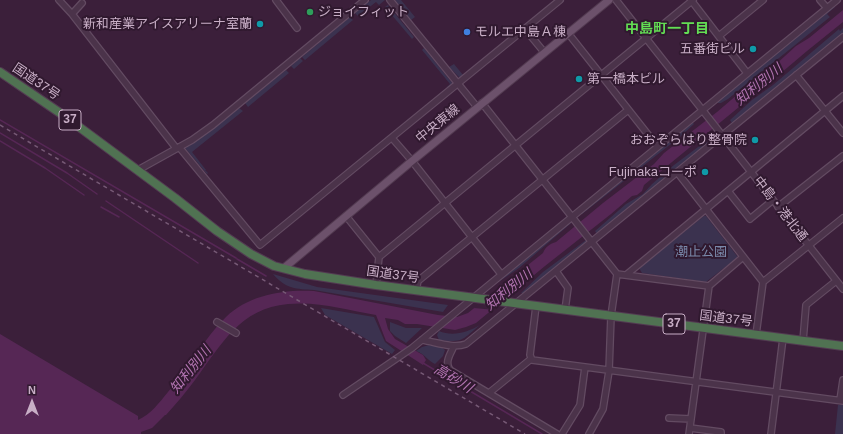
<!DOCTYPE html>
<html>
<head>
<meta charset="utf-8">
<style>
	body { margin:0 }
	#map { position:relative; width:843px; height:434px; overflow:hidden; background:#3b1f3a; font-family:Arial,sans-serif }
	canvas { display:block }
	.north { position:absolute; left:12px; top:382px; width:40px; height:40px; -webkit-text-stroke:3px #30192f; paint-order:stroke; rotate:0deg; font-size:11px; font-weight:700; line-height:16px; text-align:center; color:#c8aec6 }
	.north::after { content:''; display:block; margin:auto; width:14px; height:18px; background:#c8aec6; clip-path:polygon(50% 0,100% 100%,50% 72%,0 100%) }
</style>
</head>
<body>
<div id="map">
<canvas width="843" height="434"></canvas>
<div class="north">N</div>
</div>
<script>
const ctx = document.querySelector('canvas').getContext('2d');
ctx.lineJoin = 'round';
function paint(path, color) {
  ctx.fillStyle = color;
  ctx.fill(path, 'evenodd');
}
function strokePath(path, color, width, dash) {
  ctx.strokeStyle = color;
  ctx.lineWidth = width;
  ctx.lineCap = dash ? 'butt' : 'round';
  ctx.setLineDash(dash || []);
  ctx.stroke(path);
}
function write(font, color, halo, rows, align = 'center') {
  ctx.font = font + ' Arial,"Noto Sans JP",sans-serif';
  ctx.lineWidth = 4;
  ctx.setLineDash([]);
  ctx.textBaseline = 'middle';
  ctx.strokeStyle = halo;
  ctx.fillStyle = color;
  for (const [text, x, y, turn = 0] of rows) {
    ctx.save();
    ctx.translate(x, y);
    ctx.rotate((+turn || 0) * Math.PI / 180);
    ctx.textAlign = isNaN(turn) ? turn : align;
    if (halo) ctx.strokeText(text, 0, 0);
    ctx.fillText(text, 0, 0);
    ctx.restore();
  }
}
const green = new Path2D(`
	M371,0H385L379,5L376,2L358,16L355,13Z
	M395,0H401L415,17L411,20Z
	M388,5L414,37L412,39L385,7Z
	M834,6L835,7L827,14L830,17L728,99L721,103H718V101Z
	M350,17L353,20L305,60L302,57Z
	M843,28V33L733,123H732L730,120L752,100L773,85L839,29L840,31Z
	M424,48L453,84L448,88L447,87L450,84L422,50Z
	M300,58L303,61L294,69L291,66Z
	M454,64L463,75L460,78L449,67Z
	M286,70L289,73L248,107L245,103Z
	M239,108L243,111L192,152L206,170H205L208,173L207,174L185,148L209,132Z
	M692,122L694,124L681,136L582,214L581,212Z
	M706,141L708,143L597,234L595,231L626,204L643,194L652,184L674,165Z
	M704,216H706L737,256V258L706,282L642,273L639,268Z
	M569,222L571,223L570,224L519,268L488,289Z
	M586,240V243L524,293H521L543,272Z
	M273,274L317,287L448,305L443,312L314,290C296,289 286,289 273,274Z
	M321,308L374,317L385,342L395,350L392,354L325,315Z
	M390,322L406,328H422L406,343L395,336L390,331Z
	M480,325C462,340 463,343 439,340L437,335L439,331C453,337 468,332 480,325Z
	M429,345L441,347L445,350L443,356L435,364C427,360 425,354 416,351L422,347Z
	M838,405H843V434H835Z`);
const water = new Path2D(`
	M843,10V22L807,51L768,84L750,96L739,107L644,185L642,191L637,195L632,196L611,214L545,266L476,323L466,327L455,330L417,324H405L398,320L385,318L388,329L395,339L423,355L426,360L423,365L386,341L376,315C347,310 318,301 288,304C240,308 221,345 195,380C186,392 176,404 166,415H165L152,428L141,432V434H0V334L138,416V420C151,414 159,403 168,392C189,368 204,338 226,317C248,295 284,289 314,291L438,315L457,317L468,313L543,253C546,246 550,244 556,242L603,203L654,164L664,153L717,112L745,88L763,76L796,46L809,38Z`);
const pier = new Path2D(`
	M494,291L514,294L495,310L474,308Z`);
const stream = new Path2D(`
	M0,120L236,258
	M0,133L67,173L97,194
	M0,141L45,168L84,195
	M106,201L198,263
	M101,207L119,217
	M237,259L266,276
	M423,363L542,434`);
const minor = new Path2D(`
	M59,0L72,14L176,148
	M276,0L297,28
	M390,0L477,107
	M616,0L843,289
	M691,0L747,73
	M820,0L827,8
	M72,14L82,3
	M525,29L544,52
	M568,33L657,146
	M719,36L763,0
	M796,75L843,133
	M482,103L617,274L611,316L609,371L603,409L589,434
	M392,138L412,161L501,274
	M179,147L260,245L560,0
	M138,170L192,140L213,125L365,0
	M677,172L763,282
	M728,191L750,219L773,200
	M778,207L843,156
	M346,216L379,257L376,285
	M379,257L693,0
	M556,271L568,288L565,310
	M617,274L709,286L743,257
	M626,275L843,96
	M416,290L418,281L628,110
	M536,306L530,355L532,360L843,401
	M217,322L236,333
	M756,335L763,282L843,218
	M422,340C436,342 453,349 466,344L843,37
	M803,341L806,305L836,281
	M454,346C451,353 444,362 450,370L557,434
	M489,393L531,359
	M343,395L412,348L837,0
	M840,400L843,380
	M669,418L691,419
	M690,428L721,432V434
	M562,434L580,405L585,367
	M689,434L709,286
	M771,434L783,338`);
const major = new Path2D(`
	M284,268L412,161L609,0`);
const highway = new Path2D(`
	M0,72L63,115L175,198L217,231L251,254L274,266L305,274L376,285L843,346`);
const rail = new Path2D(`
	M0,125L525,434`);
const markers = [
	[310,12,4,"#2e9e5b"],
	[260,24,4,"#0f9aa8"],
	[467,32,4,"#3f7fe0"],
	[753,49,4,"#0f9aa8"],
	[579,79,4,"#0f9aa8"],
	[755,140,4,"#0f9aa8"],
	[705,172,4,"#0f9aa8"]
];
const shields = [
	[70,120,22],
	[674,324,22]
];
const shieldNames = [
	["37",70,120],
	["37",674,324]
];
const poiNames = [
	["ジョイフィット",318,12,"left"],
	["新和産業アイスアリーナ室蘭",252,24],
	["モルエ中島Ａ棟",475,32,"left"],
	["五番街ビル",745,49],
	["第一橋本ビル",587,79,"left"],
	["おおぞらはり整骨院",747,140],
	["Fujinakaコーポ",697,172]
];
const streetNames = [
	["国道37号",36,82,34],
	["中央東線",438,124,-39],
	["中島・港北通",780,209,52],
	["国道37号",393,275,8],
	["国道37号",726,319,7]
];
const parkNames = [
	["潮止公園",701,252]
];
const neighbourhoodNames = [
	["中島町一丁目",667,29]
];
const waterNames = [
	["知利別川",759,85,-39],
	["知利別川",509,290,-39],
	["知利別川",191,370,-51],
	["高砂川",453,379,31]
];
paint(green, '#3b324f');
paint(water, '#562755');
paint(pier, '#3b1f3a');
strokePath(stream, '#562755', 1.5);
strokePath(minor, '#634b62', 8);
strokePath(major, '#523a50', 9);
strokePath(highway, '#533b52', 10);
strokePath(minor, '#4b334a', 5.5);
strokePath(major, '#6c516b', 7);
strokePath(highway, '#507252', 8);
strokePath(rail, '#765975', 1.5, [4, 4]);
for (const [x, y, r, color] of markers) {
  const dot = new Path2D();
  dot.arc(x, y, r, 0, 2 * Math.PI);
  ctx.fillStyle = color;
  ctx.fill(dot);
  strokePath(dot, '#30192f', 1.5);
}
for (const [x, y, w] of shields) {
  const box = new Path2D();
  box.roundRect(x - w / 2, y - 10, w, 20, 3);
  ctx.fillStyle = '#30192f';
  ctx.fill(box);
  strokePath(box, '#c8aec6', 1);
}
write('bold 12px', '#c8aec6', null, shieldNames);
write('13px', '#c8aec6', '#30192f', poiNames, 'right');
write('13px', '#c8aec6', '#30192f', streetNames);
write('13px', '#7a89aa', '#30192f', parkNames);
write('bold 14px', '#63dd54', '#30192f', neighbourhoodNames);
write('italic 14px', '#b274b1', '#30192f', waterNames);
</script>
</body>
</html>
